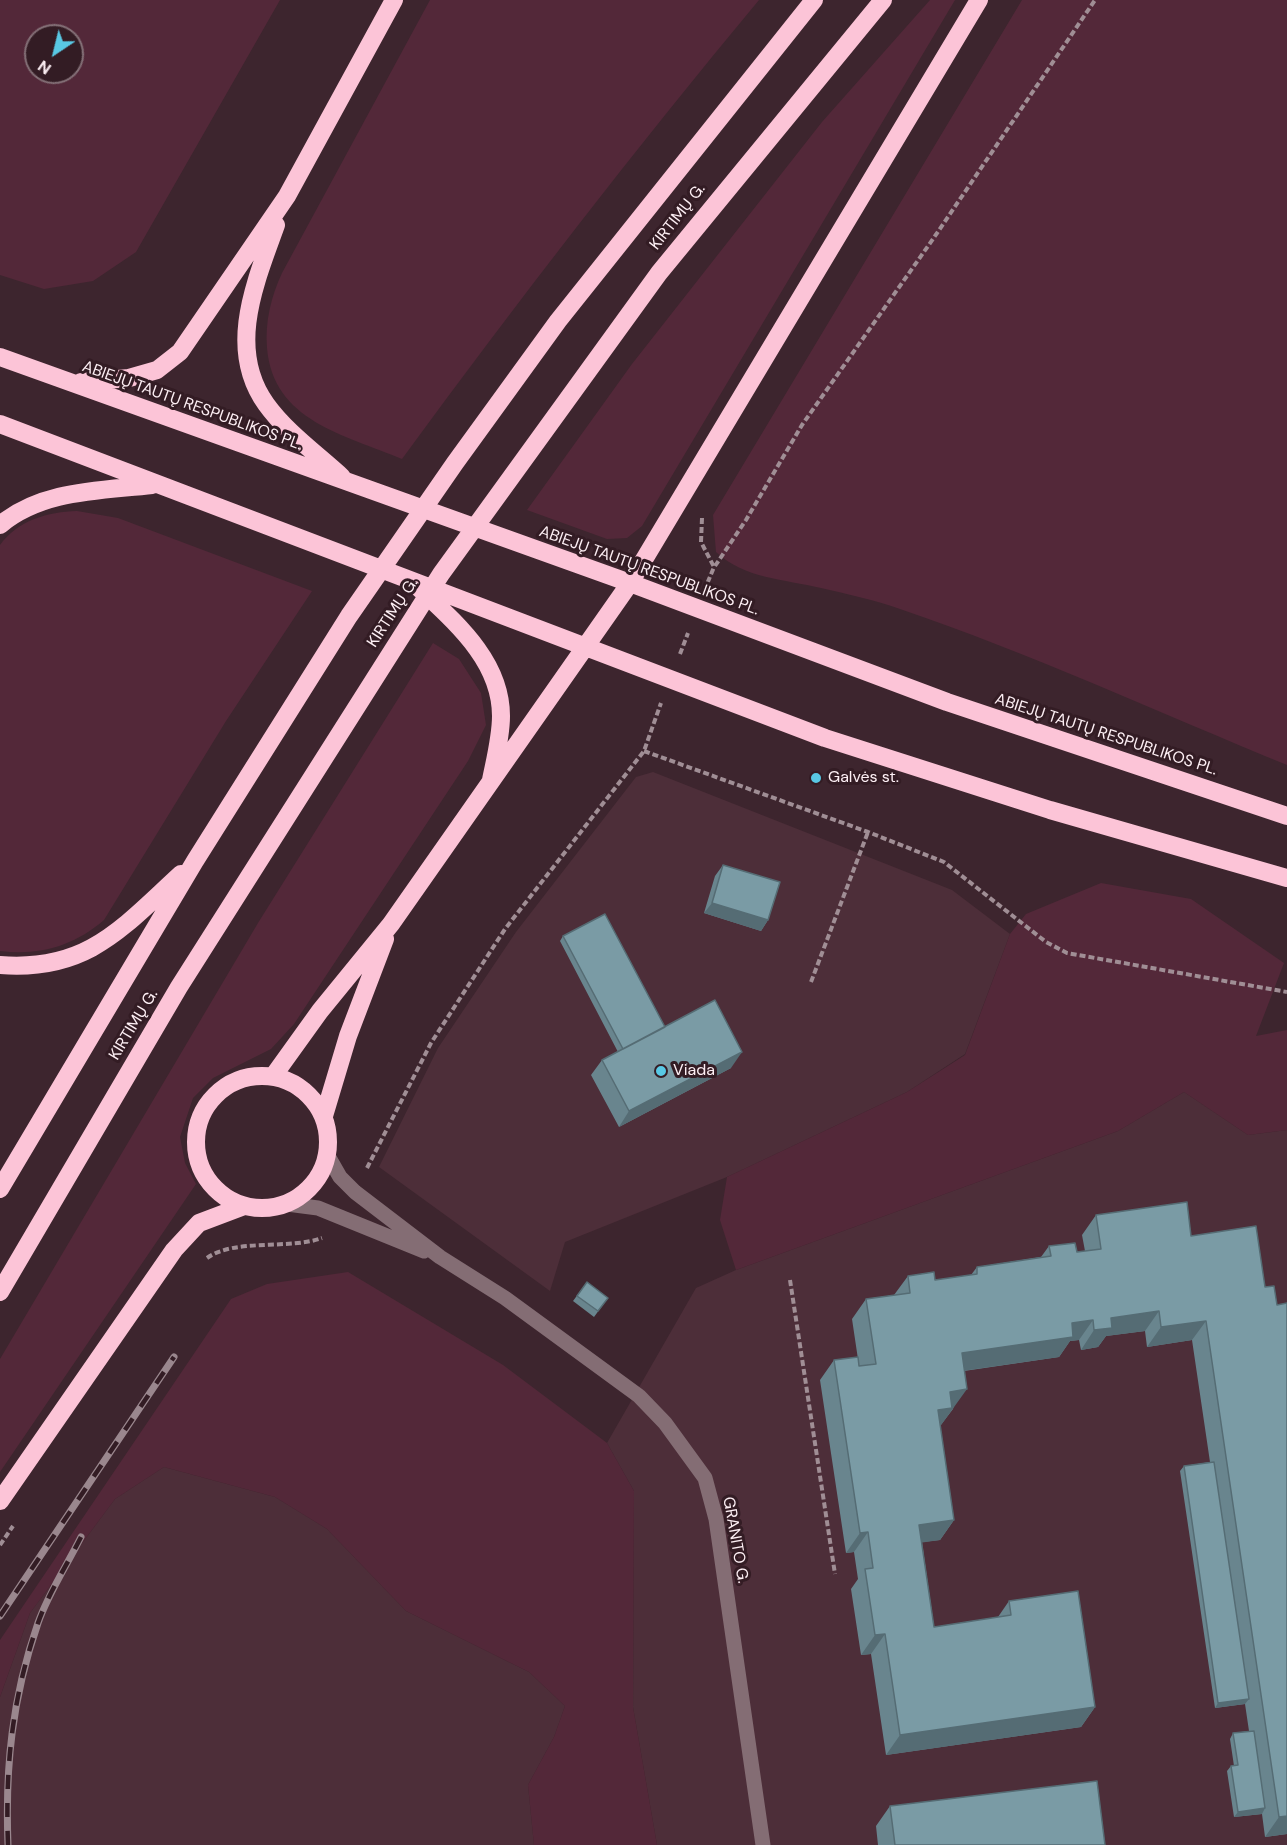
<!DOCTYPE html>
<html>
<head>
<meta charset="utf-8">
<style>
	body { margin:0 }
	#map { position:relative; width:1287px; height:1845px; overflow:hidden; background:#3d252e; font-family:"DM Sans",sans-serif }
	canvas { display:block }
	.north { position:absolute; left:24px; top:24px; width:60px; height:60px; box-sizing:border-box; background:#331c24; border:2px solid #847077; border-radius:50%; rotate:215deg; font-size:16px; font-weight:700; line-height:24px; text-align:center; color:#fdeff4 }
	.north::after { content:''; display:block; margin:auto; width:21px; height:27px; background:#59c8e4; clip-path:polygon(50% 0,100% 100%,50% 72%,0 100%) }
</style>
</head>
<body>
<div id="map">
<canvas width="1287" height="1845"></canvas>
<div class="north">N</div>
</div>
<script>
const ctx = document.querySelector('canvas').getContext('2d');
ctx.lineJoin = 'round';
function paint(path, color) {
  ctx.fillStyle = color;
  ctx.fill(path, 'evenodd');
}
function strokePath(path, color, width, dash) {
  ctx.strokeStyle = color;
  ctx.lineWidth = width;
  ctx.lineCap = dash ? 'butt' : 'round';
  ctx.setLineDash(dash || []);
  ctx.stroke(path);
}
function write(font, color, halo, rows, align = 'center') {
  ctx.font = font + ' "DM Sans",sans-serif';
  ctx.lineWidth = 6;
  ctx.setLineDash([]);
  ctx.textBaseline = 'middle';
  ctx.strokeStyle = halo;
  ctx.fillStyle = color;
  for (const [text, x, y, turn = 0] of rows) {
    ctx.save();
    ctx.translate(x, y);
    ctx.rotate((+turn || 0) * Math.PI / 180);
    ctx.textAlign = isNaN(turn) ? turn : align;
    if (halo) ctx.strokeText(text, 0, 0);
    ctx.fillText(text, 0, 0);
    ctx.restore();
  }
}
const built = new Path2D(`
	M653,772L952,890L1010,934L965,1054L907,1092L727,1177L565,1242L550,1291L379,1167L438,1048L516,932L636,777Z
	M1184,1092L1248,1135L1287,1130V1845H657L633,1707L634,1491L607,1443L696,1288L736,1270L1118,1131Z
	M164,1467L275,1497L327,1529L406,1611L529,1672L565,1706L554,1737L528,1785L534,1845H0V1697L30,1613L115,1499Z`);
const green = new Path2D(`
	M0,0H280L136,252L93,281L44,289L0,275ZM36,36H72V72H36Z
	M430,0H759C635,149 517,302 402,459C345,435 273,421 267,348C265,321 271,297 282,273Z
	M930,0H955L642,526L627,538L607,539L527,510L632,364L822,122Z
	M1022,0H1287V765C1160,713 1030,653 900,609C875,600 847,594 821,588C784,579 745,579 716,552L713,515Z
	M77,511L118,518L312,591L226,721L104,920C74,946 39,956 0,951V545C18,520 48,512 77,511Z
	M433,643L459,659L481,693L486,725L468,761L294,1024L271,1049L213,1078L193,1098L180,1137L185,1163L196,1184L0,1472V1359L258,923Z
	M1101,883L1191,899L1284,963L1256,1036L1287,1030V1130L1248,1135L1184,1092L1118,1131L736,1270L720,1220L727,1177L907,1092L965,1055L1010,934L1026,914Z
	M348,1272L503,1365L607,1443L634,1491L633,1707L657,1845H534L528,1785L554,1737L565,1706L529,1672L406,1611L327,1529L275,1497L164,1467L115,1499L30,1613L0,1697V1640L231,1299L267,1284Z`);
const path = new Path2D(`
	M702,518L701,542L714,567L707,584
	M715,566L746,520L802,425L933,239L1095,0
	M680,654L688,633
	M644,751L868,832L944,862L1046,942L1067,953L1287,992
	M811,982L868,832
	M367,1168L431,1043L505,929L644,751L661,703
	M207,1258C235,1238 289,1250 322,1238
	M790,1280L835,1574
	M0,1545L13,1526`);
const street = new Path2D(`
	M328,1156L340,1177L355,1192L440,1257L505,1298L639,1396L665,1423L705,1478L716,1519L763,1845
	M287,1204L318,1208L424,1251`);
const highway = new Path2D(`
	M276,225C256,281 226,348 266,404C286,432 317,454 342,477
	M0,357L630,583L947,702L1287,816
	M81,382L129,378L157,370L180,352L287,196L394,0
	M0,424L825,738L1050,810L1287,878
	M0,525C42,490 99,491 152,485
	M419,588C456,623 501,661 501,716C501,737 495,760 491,780
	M0,965C87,972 122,928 181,874
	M274,1075L320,1011L391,924L630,583L979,0
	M196 1142a66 66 0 1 1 132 0a66 66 0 1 1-132 0Z
	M324,1116L348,1036L385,939
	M0,1189L195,861L349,616L455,463L558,321L814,0
	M0,1292L179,987L441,574L659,273L883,0
	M0,1501L174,1250L199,1223L244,1206`);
const rail = new Path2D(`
	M0,1616L174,1357
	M8,1845C5,1767 12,1698 38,1623C48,1594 67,1565 81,1537`);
const wall = new Path2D(`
	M723,865L768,920L761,931L704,913L715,876Z
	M563,936L665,1027L731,1068L619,1127L591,1075L602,1060L618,1052L560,941Z
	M1096,1215L1191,1236L1256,1226L1287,1834L1265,1837L1262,1814L1234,1817L1227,1771L1231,1766H1234L1230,1739L1233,1733L1249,1731L1245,1704L1215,1708L1180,1471L1184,1466L1210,1462L1192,1340L1147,1347L1145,1331L1106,1336L1098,1347L1081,1350L1079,1340L1070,1341L1059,1357L964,1371L953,1409L940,1426L954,1520L940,1540L922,1542L934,1627L998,1617L1009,1601L1095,1707L1081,1727L886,1755L871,1654L861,1655L851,1589L858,1579L854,1552L846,1553L820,1380L834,1360L859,1366L852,1319L866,1299L894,1295L908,1276L935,1280L971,1275L977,1267L1041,1257L1049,1246L1077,1252L1085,1251L1082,1235Z
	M587,1282L608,1298L594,1317L573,1301Z
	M890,1806L1105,1845H878L876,1826Z`);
const shadedWall = new Path2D(`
	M712,903L768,920L761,931L704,913Z
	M742,1052L731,1068L619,1127L629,1111Z
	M1159,1311L1145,1331L1106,1336L1098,1347L1081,1350L1094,1330L1111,1318Z
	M1093,1320L1079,1340L1070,1341L1059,1357L948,1373L962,1353L1072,1323Z
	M1206,1321L1192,1340L1147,1347L1161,1327Z
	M967,1389L939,1428L924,1430L950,1392Z
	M954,1520L940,1540L905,1545L919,1525Z
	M868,1532L854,1552L846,1553L860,1533Z
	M885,1634L871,1654L861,1655L875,1635Z
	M1249,1699L1245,1704L1215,1708L1218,1703Z
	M1095,1707L1081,1727L886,1755L900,1735Z
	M1265,1808L1262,1814L1234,1817L1238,1812Z
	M1287,1816V1834L1265,1837L1279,1817Z`);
const building = new Path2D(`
	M723,865L780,882L768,920L712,903Z
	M605,914L665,1027L623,1049L563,936Z
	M715,1000L742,1052L629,1111L602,1060Z
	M1187,1202L1191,1236L1256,1226L1265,1287L1274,1286L1277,1305L1287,1303V1816L1279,1817L1206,1321L1161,1327L1159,1311L1111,1318L1112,1328L1094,1330L1093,1320L1072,1323L1073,1337L962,1353L967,1389L950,1392L952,1408L938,1410L954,1520L919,1525L934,1627L1011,1615L1009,1601L1078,1591L1095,1707L900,1735L885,1634L875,1635L865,1569L873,1568L868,1532L860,1533L834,1360L858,1357L859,1366L876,1364L866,1299L910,1293L908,1276L934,1272L935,1280L977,1274V1267L1051,1256L1049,1246L1075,1243L1077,1252L1101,1249L1096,1215Z
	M587,1282L608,1298L598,1311L577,1296Z
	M1214,1462L1249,1699L1218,1703L1184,1466Z
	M1254,1731L1265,1808L1238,1812L1231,1766L1238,1765L1233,1733Z
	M1097,1781L1105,1845H895L890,1806Z`);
const markers = [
	[816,778,6,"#59c8e4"],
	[661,1071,6,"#59c8e4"]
];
const streetNames = [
	["KIRTIMŲ G.",678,217,-52],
	["ABIEJŲ TAUTŲ RESPUBLIKOS PL.",192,406,20],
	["ABIEJŲ TAUTŲ RESPUBLIKOS PL.",649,571,20],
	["KIRTIMŲ G.",393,613,-57],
	["ABIEJŲ TAUTŲ RESPUBLIKOS PL.",1106,735,18],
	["KIRTIMŲ G.",134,1025,-59],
	["GRANITO G.",735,1540,80]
];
const poiNames = [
	["Galvės st.",828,778],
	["Viada",673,1071]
];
paint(built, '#4d2e39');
paint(green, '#532839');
strokePath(path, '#a08e95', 4, [6, 3]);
strokePath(street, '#846d74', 15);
strokePath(highway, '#fcc4d7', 18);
strokePath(rail, '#9a878e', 7);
strokePath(rail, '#331c24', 4.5, [14]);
paint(wall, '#69858e');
paint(shadedWall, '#556c74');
paint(building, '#7a9ba5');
strokePath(building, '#556c74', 1.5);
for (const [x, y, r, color] of markers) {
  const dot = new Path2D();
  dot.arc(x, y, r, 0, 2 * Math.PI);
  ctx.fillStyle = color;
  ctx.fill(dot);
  strokePath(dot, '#331c24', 2);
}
write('16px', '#fdeff4', '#331c24', streetNames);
write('16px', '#fdeff4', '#331c24', poiNames, 'left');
</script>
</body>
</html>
